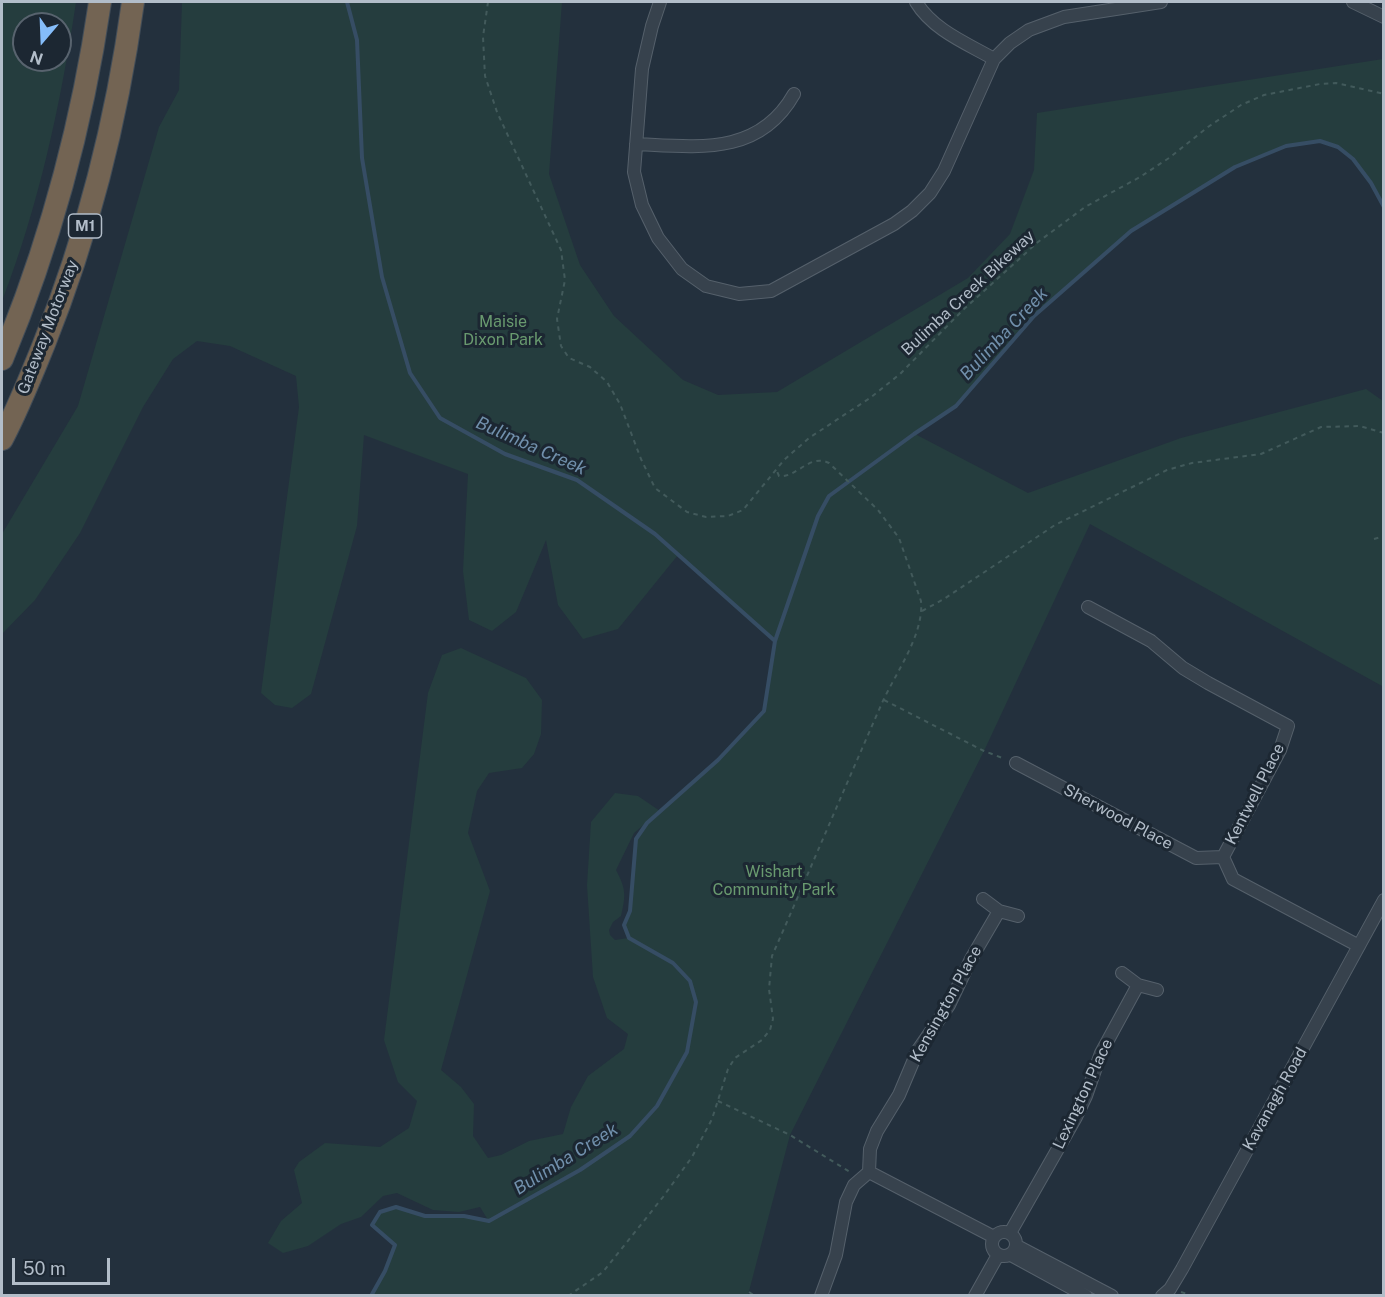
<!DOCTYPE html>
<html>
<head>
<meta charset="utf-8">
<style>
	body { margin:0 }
	#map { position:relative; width:1385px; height:1297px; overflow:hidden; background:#23303d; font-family:"Public Sans",sans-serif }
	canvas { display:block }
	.frame { position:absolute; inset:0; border:3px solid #b2bdc9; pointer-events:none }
	.north { position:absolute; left:12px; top:12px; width:60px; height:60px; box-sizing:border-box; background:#1c2732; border:2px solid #58636e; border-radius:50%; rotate:199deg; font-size:16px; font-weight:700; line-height:24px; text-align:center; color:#b2bdc9 }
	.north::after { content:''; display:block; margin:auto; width:21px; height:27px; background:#85bdfa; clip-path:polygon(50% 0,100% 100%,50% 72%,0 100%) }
	.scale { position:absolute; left:12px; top:1258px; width:98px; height:27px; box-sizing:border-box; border:3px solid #b2bdc9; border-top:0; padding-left:8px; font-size:18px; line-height:21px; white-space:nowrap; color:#b2bdc9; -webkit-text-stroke:4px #1c2732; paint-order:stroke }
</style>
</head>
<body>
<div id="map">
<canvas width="1385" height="1297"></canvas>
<div class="frame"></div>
<div class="north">N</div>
<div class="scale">50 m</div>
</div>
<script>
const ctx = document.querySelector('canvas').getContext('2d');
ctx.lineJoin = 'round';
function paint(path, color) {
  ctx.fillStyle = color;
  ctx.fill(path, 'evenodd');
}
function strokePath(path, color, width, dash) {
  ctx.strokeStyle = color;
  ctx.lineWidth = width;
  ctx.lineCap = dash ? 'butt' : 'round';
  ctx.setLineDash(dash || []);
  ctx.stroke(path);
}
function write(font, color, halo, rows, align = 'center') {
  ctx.font = font + ' "Public Sans",sans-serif';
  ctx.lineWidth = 6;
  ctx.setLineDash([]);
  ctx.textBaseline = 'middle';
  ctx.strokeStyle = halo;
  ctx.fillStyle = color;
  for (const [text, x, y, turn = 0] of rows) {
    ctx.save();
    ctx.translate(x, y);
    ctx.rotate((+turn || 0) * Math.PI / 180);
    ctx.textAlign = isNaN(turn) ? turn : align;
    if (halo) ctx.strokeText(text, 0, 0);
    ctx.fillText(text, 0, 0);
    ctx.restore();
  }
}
const green = new Path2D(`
	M2,2H76C61,103 39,205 2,301ZM24,24H60V60H24Z
	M182,2H562L549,174L580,265L614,316L683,380L718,395L777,392L968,278L1010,234L1034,170L1037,113L1383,59V207L1371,183L1353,159L1338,147L1320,141L1286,146L1235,167L1131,231L1034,316L956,406L915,434L1028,493L1181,438L1366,389L1383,401L1382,686L1090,524L984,751L790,1135L748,1295H371L385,1271L395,1245L372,1225L380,1212L396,1207L425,1216H464L488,1220L480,1207L459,1212L433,1210L397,1193L383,1196L361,1217L341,1224L308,1246L283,1253L268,1243L281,1221L302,1203L294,1170L299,1162L325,1143L380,1147L409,1128L417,1101L398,1082L384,1040L428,693L442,655L461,648L526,678L542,700L541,734L534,754L522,768L489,773L477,791L468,833L490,891L441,1070L461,1087L474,1104L473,1136L488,1158L501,1155L529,1141L563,1134L571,1107L588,1076L624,1049L628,1034L607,1018L593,977L587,885L591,822L615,793L638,796L660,811L718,760L764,711L775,640L678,555L618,629L583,639L558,605L546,540L516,612L492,631L469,620L463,571L468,474L364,435L357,526L311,694L292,708L275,705L261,693L299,407L296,376L230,346L197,341L173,359L143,407L80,533L35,600L2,634V534L78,406L159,127L179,90ZM647,822L636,839L630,911L624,925L628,938L615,940L610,935L609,930L613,922L621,916C626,895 626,889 616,870L634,833Z`);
const stream = new Path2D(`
	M347,2L357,40L362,158L382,277L410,373L440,418L505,454L577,480L655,534L775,641
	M371,1296L385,1271L395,1245L372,1225L380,1212L396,1207L425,1216H464L489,1221L580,1170L630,1136L657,1106L687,1052L696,1002L690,981L673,963L629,938L624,925L630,911L636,839L647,823L718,760L764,711L775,641L818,516L829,496L914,434L956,406L1034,316L1131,231L1235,167L1286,146L1320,141L1338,147L1353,159L1371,183L1384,207`);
const path = new Path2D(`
	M488,2L483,37L485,76L497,112L561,250L565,280L557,319L561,346L569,358L590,367L607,382L620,404L641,459L655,488L687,512L706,517L728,516L743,510L784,460L809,438L870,398L900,374L963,310L1038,242L1085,207L1140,177L1169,158L1208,127L1241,105L1264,95L1320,84L1336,83L1384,94
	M1374,539L1384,536
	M922,611L944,599L1055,525L1167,470L1192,463L1261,454L1321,427L1360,426L1384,433
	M884,700L984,751L1005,759
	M718,1101L790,1135L850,1172
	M749,1292L755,1296
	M1181,1292L1193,1296
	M568,1296L603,1272L663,1197L692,1157L712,1119L728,1069L735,1058L762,1040L770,1030L773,1019L769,989L772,956C809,872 845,787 882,703C896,672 924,635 921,601L899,538L878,510L829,463C810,453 797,478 779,476L776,469`);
const street = new Path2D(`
	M660,2L652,26L642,69L634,172L642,205L658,238L682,269L706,286L739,294L771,291L894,224L912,211L930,193L944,171L994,59L1010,43L1029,30L1064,17L1161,2
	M916,2C933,30 966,43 994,59
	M1353,2L1384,17
	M636,144C698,147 759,156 794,94
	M1088,607L1151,641L1183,668L1208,683L1288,726L1280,750L1223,857L1233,879L1359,946
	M1016,763L1196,858L1223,857
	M983,899L999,911L1018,916
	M1122,973L1138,985L1157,990
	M869,1172L994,1237
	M992 1244a12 12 0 1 1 24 0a12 12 0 1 1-24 0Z
	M1010,1233L1076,1117L1086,1096L1101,1053L1138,985
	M1017,1246L1112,1296
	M1011,1255L1086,1296
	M821,1296L836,1255L846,1202L854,1185L869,1172L870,1149L877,1131L899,1095L918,1050L949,1005L971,959L999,911
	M975,1296L998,1255
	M1162,1296L1170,1289L1182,1269L1384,900`);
const highway = new Path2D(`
	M2,359C50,244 82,125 100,2
	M2,439C18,409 31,376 44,344C88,234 117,119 133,2`);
const shields = [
	[85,226,33]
];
const shieldNames = [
	["M1",85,226]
];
const streetNames = [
	["Bulimba Creek Bikeway",968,293,-43],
	["Gateway Motorway",48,327,-69],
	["Kentwell Place",1255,794,-63],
	["Sherwood Place",1118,817,28],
	["Kensington Place",946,1004,-61],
	["Lexington Place",1083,1094,-65],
	["Kavanagh Road",1275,1099,-61]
];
const parkNames = [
	["Maisie",503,322],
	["Dixon Park",503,340],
	["Wishart",774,872],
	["Community Park",774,890]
];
const waterNames = [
	["Bulimba Creek",1004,334,-47],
	["Bulimba Creek",531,446,24],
	["Bulimba Creek",566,1159,-32]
];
paint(green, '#253d3e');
strokePath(stream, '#364d64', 4);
strokePath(street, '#55606b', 14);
strokePath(highway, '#424d58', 24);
strokePath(path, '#425a5b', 2, [4.5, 4.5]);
strokePath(street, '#37424d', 12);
strokePath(highway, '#736453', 22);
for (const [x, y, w] of shields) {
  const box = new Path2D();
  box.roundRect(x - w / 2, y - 12, w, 24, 4.5);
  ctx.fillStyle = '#1c2732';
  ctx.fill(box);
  strokePath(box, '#b2bdc9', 1.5);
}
write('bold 15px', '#b2bdc9', null, shieldNames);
write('16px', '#b2bdc9', '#1c2732', streetNames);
write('16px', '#699a6f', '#1c2732', parkNames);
write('italic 18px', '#7190ac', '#1c2732', waterNames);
</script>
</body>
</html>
